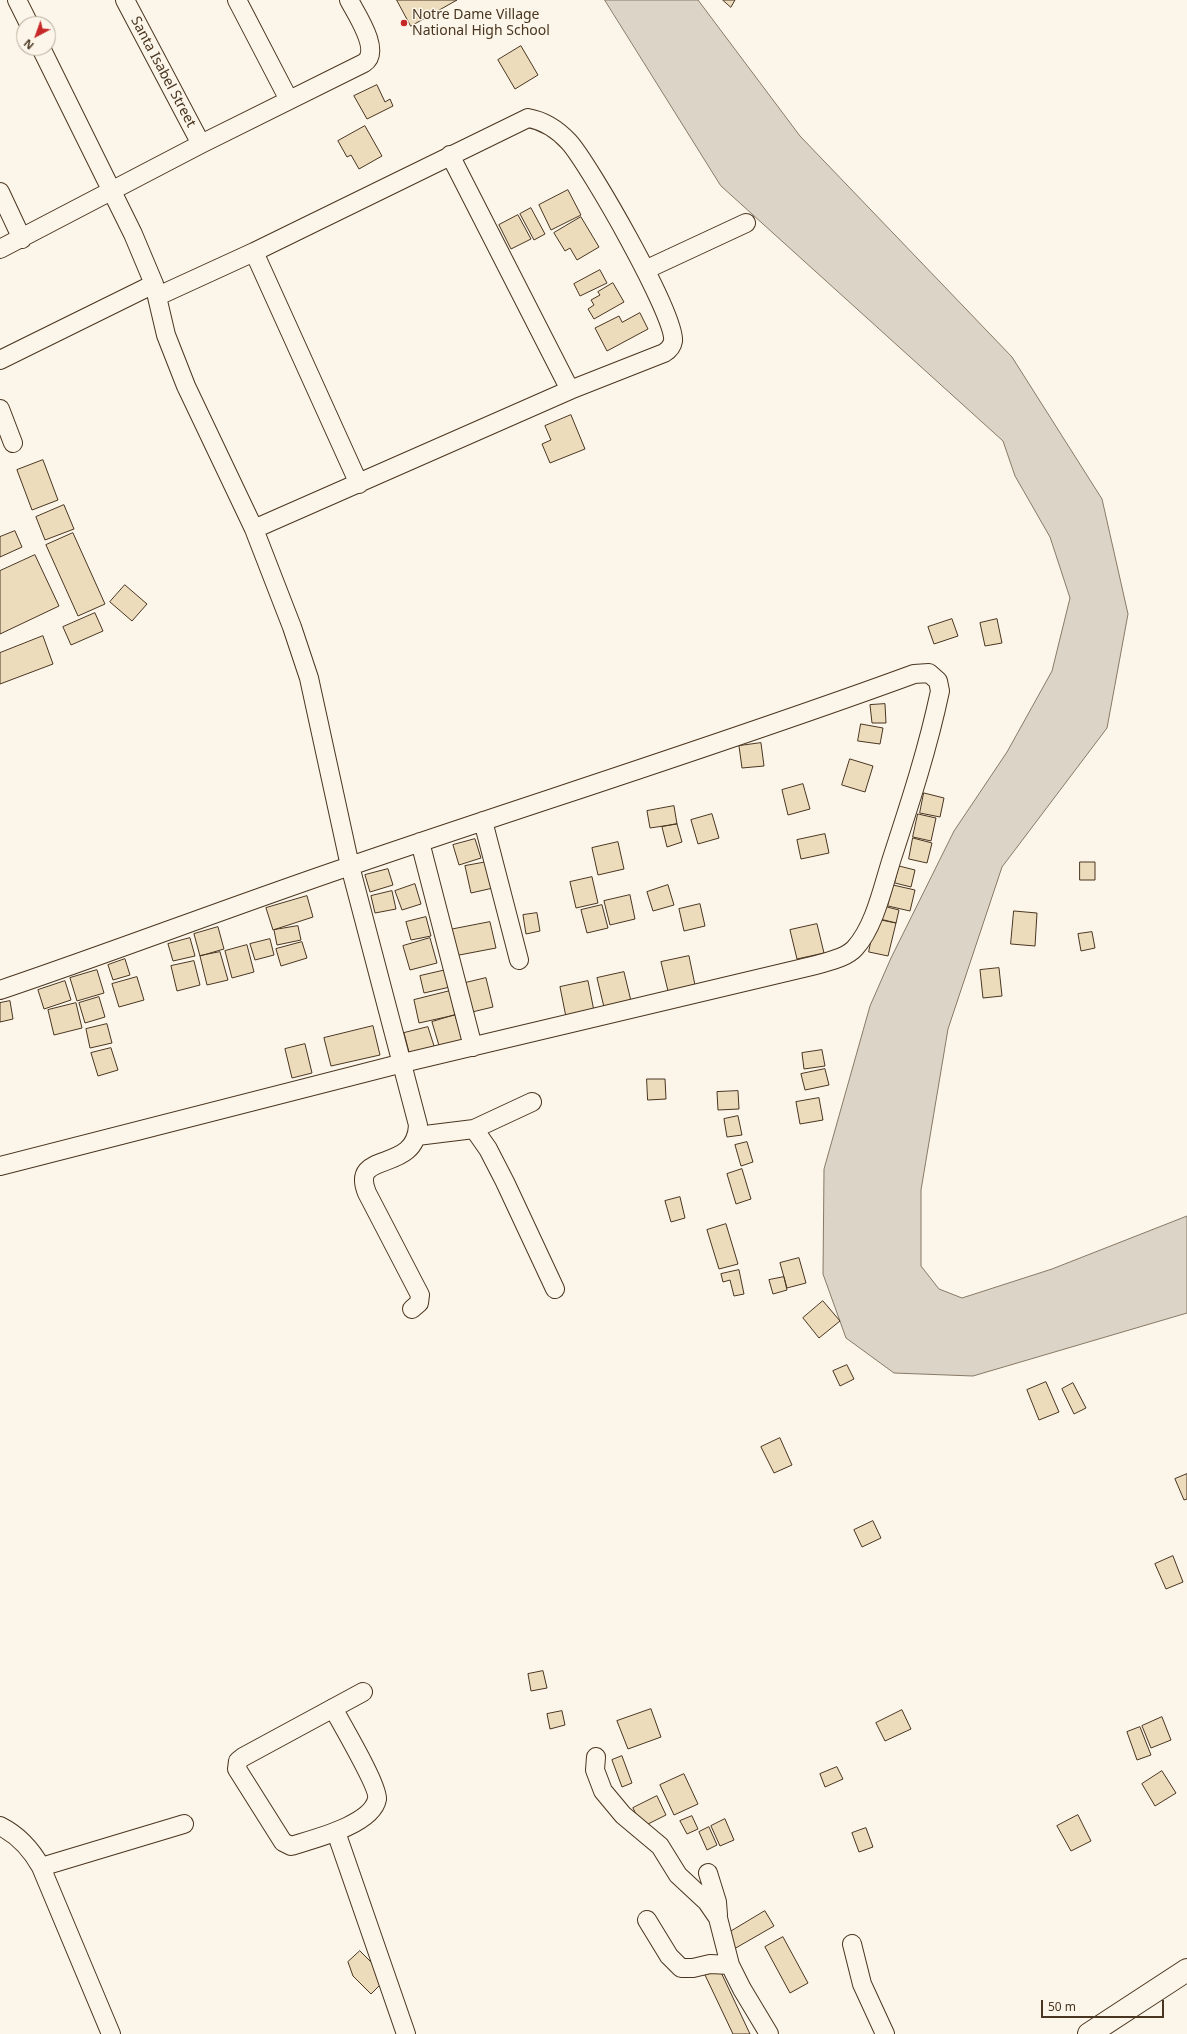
<!DOCTYPE html>
<html>
<head>
<meta charset="utf-8">
<style>
	body { margin:0 }
	#map { position:relative; width:1187px; height:2034px; overflow:hidden; background:#fbf6e9; font-family:"Noto Sans",sans-serif }
	canvas { display:block }
	.north { position:absolute; left:16px; top:16px; width:40px; height:40px; box-sizing:border-box; background:#fbf6e9; border:1px solid #b4a999; border-radius:50%; rotate:221deg; font-size:11px; font-weight:700; line-height:16px; text-align:center; color:#4a3520 }
	.north::after { content:''; display:block; margin:auto; width:14px; height:18px; background:#c62828; clip-path:polygon(50% 0,100% 100%,50% 72%,0 100%) }
	.scale { position:absolute; left:1041px; top:2000px; width:123px; height:18px; box-sizing:border-box; border:2px solid #4a3520; border-top:0; padding-left:5px; font-size:12px; line-height:14px; white-space:nowrap; color:#4a3520; -webkit-text-stroke:3px #fbf6e9; paint-order:stroke }
</style>
</head>
<body>
<div id="map">
<canvas width="1187" height="2034"></canvas>
<div class="north">N</div>
<div class="scale">50 m</div>
</div>
<script>
const ctx = document.querySelector('canvas').getContext('2d');
ctx.lineJoin = 'round';
function paint(path, color) {
  ctx.fillStyle = color;
  ctx.fill(path, 'evenodd');
}
function strokePath(path, color, width, dash) {
  ctx.strokeStyle = color;
  ctx.lineWidth = width;
  ctx.lineCap = dash ? 'butt' : 'round';
  ctx.setLineDash(dash || []);
  ctx.stroke(path);
}
function write(font, color, halo, rows, align = 'center') {
  ctx.font = font + ' "Noto Sans",sans-serif';
  ctx.lineWidth = 3;
  ctx.setLineDash([]);
  ctx.textBaseline = 'middle';
  ctx.strokeStyle = halo;
  ctx.fillStyle = color;
  for (const [text, x, y, turn = 0] of rows) {
    ctx.save();
    ctx.translate(x, y);
    ctx.rotate((+turn || 0) * Math.PI / 180);
    ctx.textAlign = isNaN(turn) ? turn : align;
    if (halo) ctx.strokeText(text, 0, 0);
    ctx.fillText(text, 0, 0);
    ctx.restore();
  }
}
const water = new Path2D(`
	M605,0H698L800,136L1012,357L1102,499L1128,614L1107,728L1002,867L948,1029L921,1190V1266L939,1289L962,1298L1052,1269L1187,1216V1313L973,1376L894,1373L846,1338L823,1274L824,1169L870,1006L891,958L954,831L1007,752L1052,671L1070,598L1050,537L1015,476L1003,441L721,186Z`);
const building = new Path2D(`
	M397,0H457L411,26Z
	M723,0H735L731,7Z
	M521,46L538,75L515,89L498,60Z
	M377,85L385,102L390,99L393,106L367,119L354,96Z
	M365,126L382,156L359,169L351,155L347,157L338,141Z
	M568,190L581,215L551,230L539,205Z
	M531,208L545,234L534,240L520,214Z
	M518,215L531,239L511,249L499,225Z
	M581,217L599,247L577,260L570,248L565,251L554,233Z
	M600,270L607,283L580,296L574,284Z
	M613,283L624,302L594,319L588,309L594,305L591,300L600,295L598,292Z
	M640,313L648,329L607,351L595,328L619,316L622,322Z
	M571,415L585,449L550,463L542,444L551,440L545,426Z
	M43,460L58,500L32,510L17,470Z
	M64,505L74,529L45,540L36,517Z
	M15,531L22,547L0,557V537Z
	M73,533L105,604L78,616L46,545Z
	M35,555L59,606L0,634V571Z
	M125,585L147,604L132,621L110,602Z
	M95,613L103,631L71,645L63,627Z
	M952,619L958,636L934,644L928,627Z
	M997,619L1002,643L985,646L980,623Z
	M43,636L53,664L0,684V653Z
	M885,704L886,723H872L870,705Z
	M861,724L883,728L880,744L858,741Z
	M761,743L764,766L742,768L739,746Z
	M850,759L873,766L865,792L842,785Z
	M803,784L810,809L788,815L782,790Z
	M924,793L944,798L940,817L920,813Z
	M674,806L677,824L650,828L647,811Z
	M712,814L719,838L698,844L691,820Z
	M918,814L936,818L931,841L913,837Z
	M677,824L682,842L667,847L662,827Z
	M825,834L829,853L801,859L797,840Z
	M913,838L932,843L927,863L909,859Z
	M475,839L481,858L459,865L453,845Z
	M618,842L624,869L598,875L592,848Z
	M487,862L493,888L471,893L465,866Z
	M1080,862H1095V880H1080Z
	M899,866L915,870L911,887L895,883Z
	M388,869L393,885L370,892L365,875Z
	M592,877L598,903L576,908L570,882Z
	M415,884L421,904L402,910L395,891Z
	M668,885L674,905L653,911L647,892Z
	M893,885L915,890L910,911L888,906Z
	M392,891L396,909L375,913L371,896Z
	M630,895L635,919L610,925L604,901Z
	M307,896L313,917L273,930L266,908Z
	M700,904L705,926L684,931L679,909Z
	M602,905L608,928L587,933L581,910Z
	M883,906L899,910L896,923L880,919Z
	M1014,911L1037,913L1035,946L1011,944Z
	M537,913L540,931L526,934L523,915Z
	M426,917L431,936L411,940L406,922Z
	M876,919L896,923L888,956L869,952Z
	M490,922L496,948L454,956L449,930Z
	M817,924L824,953L797,959L790,930Z
	M298,926L301,940L277,945L274,930Z
	M218,927L224,949L200,956L194,934Z
	M1092,932L1095,948L1081,951L1078,934Z
	M190,938L195,956L173,961L168,944Z
	M430,938L437,963L410,970L403,946Z
	M270,939L274,955L255,960L250,944Z
	M302,942L307,958L281,966L276,949Z
	M247,945L254,972L232,978L225,951Z
	M220,952L228,980L207,985L200,956Z
	M689,956L695,985L668,991L661,962Z
	M125,959L130,975L113,980L108,965Z
	M194,961L200,985L177,991L171,966Z
	M999,968L1002,996L983,998L980,970Z
	M97,970L104,993L77,1001L70,978Z
	M446,970L450,987L424,993L420,976Z
	M624,972L631,1001L604,1007L597,978Z
	M137,977L144,1000L119,1007L112,984Z
	M486,978L493,1007L468,1013L461,984Z
	M65,981L71,1000L44,1009L38,990Z
	M588,981L594,1011L566,1017L560,987Z
	M450,991L455,1015L419,1023L414,1000Z
	M99,997L105,1017L85,1023L79,1003Z
	M10,1001L13,1019L0,1022V1003Z
	M76,1003L82,1028L54,1035L48,1010Z
	M455,1015L463,1041L440,1049L432,1022Z
	M107,1024L112,1043L90,1048L86,1029Z
	M373,1026L380,1055L331,1066L324,1038Z
	M428,1027L435,1049L410,1056L404,1033Z
	M305,1044L312,1073L292,1078L285,1049Z
	M111,1048L118,1070L98,1076L91,1053Z
	M822,1050L825,1066L804,1069L802,1053Z
	M825,1069L829,1085L805,1090L801,1074Z
	M647,1079H665L666,1099L648,1100Z
	M738,1091L739,1109L718,1110L717,1092Z
	M819,1098L823,1120L800,1124L796,1102Z
	M738,1116L742,1135L727,1137L724,1119Z
	M747,1142L753,1162L741,1166L735,1145Z
	M742,1169L751,1199L736,1204L727,1174Z
	M680,1197L685,1218L671,1222L665,1201Z
	M726,1224L738,1264L719,1269L707,1230Z
	M799,1258L806,1283L787,1288L780,1263Z
	M739,1270L744,1294L734,1296L730,1280L723,1282L721,1274Z
	M784,1277L787,1290L773,1294L769,1280Z
	M823,1301L840,1321L819,1338L803,1318Z
	M847,1365L854,1379L840,1386L833,1371Z
	M1046,1382L1059,1412L1039,1420L1027,1390Z
	M1073,1383L1086,1408L1074,1414L1062,1389Z
	M780,1438L792,1465L774,1473L761,1447Z
	M1187,1474V1499L1184,1500L1175,1479Z
	M873,1521L881,1538L862,1547L854,1530Z
	M1173,1556L1183,1582L1166,1589L1155,1564Z
	M543,1671L547,1688L531,1691L528,1674Z
	M651,1709L661,1737L628,1749L617,1721Z
	M902,1710L911,1729L885,1741L876,1723Z
	M562,1711L565,1725L550,1729L547,1714Z
	M1162,1717L1171,1740L1151,1748L1142,1726Z
	M1140,1727L1151,1755L1137,1760L1127,1732Z
	M622,1756L632,1783L622,1787L612,1760Z
	M837,1767L843,1779L825,1787L820,1774Z
	M1162,1771L1176,1793L1155,1806L1142,1784Z
	M684,1774L698,1804L674,1815L660,1785Z
	M657,1796L666,1815L642,1827L633,1808Z
	M1078,1815L1091,1841L1071,1851L1057,1826Z
	M692,1816L698,1829L687,1834L680,1821Z
	M725,1819L734,1840L720,1846L711,1826Z
	M709,1827L717,1845L707,1850L699,1832Z
	M866,1828L873,1847L859,1852L852,1833Z
	M765,1911L774,1926L734,1949L725,1935Z
	M783,1937L808,1983L790,1993L765,1947Z
	M360,1951L387,1978L371,1994L353,1976L348,1962Z
	M719,1968L750,2034H733L705,1975Z`);
const minor = new Path2D(`
	M17,0L29,24
	M125,0L201,144
	M237,0L289,100
	M41,48L133,234L154,284L166,335L186,386L254,529L292,627L309,678L350,866L418,1125C416,1175 349,1149 367,1193L420,1295L419,1303L412,1309
	M450,155L570,390
	M0,192L22,239
	M0,249L201,144L364,63C382,51 356,14 349,0
	M254,252L359,484
	M645,270L746,223
	M158,296L254,252L528,118C545,121 557,129 569,142C589,164 676,316 673,341C672,347 669,350 664,353L570,390L254,529
	M0,360L154,284
	M0,409L13,443
	M483,821L519,960
	M420,842L473,1047
	M0,990C118,950 235,905 353,865C540,801 729,742 914,674L929,673L938,681L940,691C928,748 910,803 892,858C883,886 875,926 855,948C846,958 829,961 816,965L403,1063L0,1166
	M474,1129L488,1149L505,1182L555,1289
	M417,1136L474,1129L532,1102
	M333,1708C341,1723 379,1787 377,1799C372,1825 313,1839 291,1846L283,1842L237,1769L238,1761L243,1757L363,1692
	M596,1757L595,1770L603,1791L623,1815L660,1846L678,1875L707,1902L718,1918L730,1965L742,1989L769,2034
	M0,1826C18,1835 31,1849 41,1867L111,2034
	M336,1832L406,2034
	M41,1867L184,1824
	M708,1873L717,1902L718,1915
	M647,1920L669,1956L681,1968H693L710,1964L730,1965
	M852,1944L862,1984L885,2034`);
const major = new Path2D(`
	M1089,2034L1187,1970`);
const markers = [
	[404,23,4,"#c62828"]
];
const poiNames = [
	["Notre Dame Village",412,15],
	["National High School",412,31]
];
const streetNames = [
	["Santa Isabel Street",163,72,62]
];
paint(water, '#dcd4c6');
strokePath(water, '#887966', 1);
paint(building, '#ecdcbc');
strokePath(building, '#4a3520', 1);
strokePath(minor, '#4a3520', 20);
strokePath(major, '#4a3520', 24);
strokePath(minor, '#fbf6e9', 18);
strokePath(major, '#fbf6e9', 22);
for (const [x, y, r, color] of markers) {
  const dot = new Path2D();
  dot.arc(x, y, r, 0, 2 * Math.PI);
  ctx.fillStyle = color;
  ctx.fill(dot);
  strokePath(dot, '#fbf6e9', 1.5);
}
write('14px', '#4a3520', '#fbf6e9', poiNames, 'left');
write('14px', '#4a3520', '#fbf6e9', streetNames);
</script>
</body>
</html>
